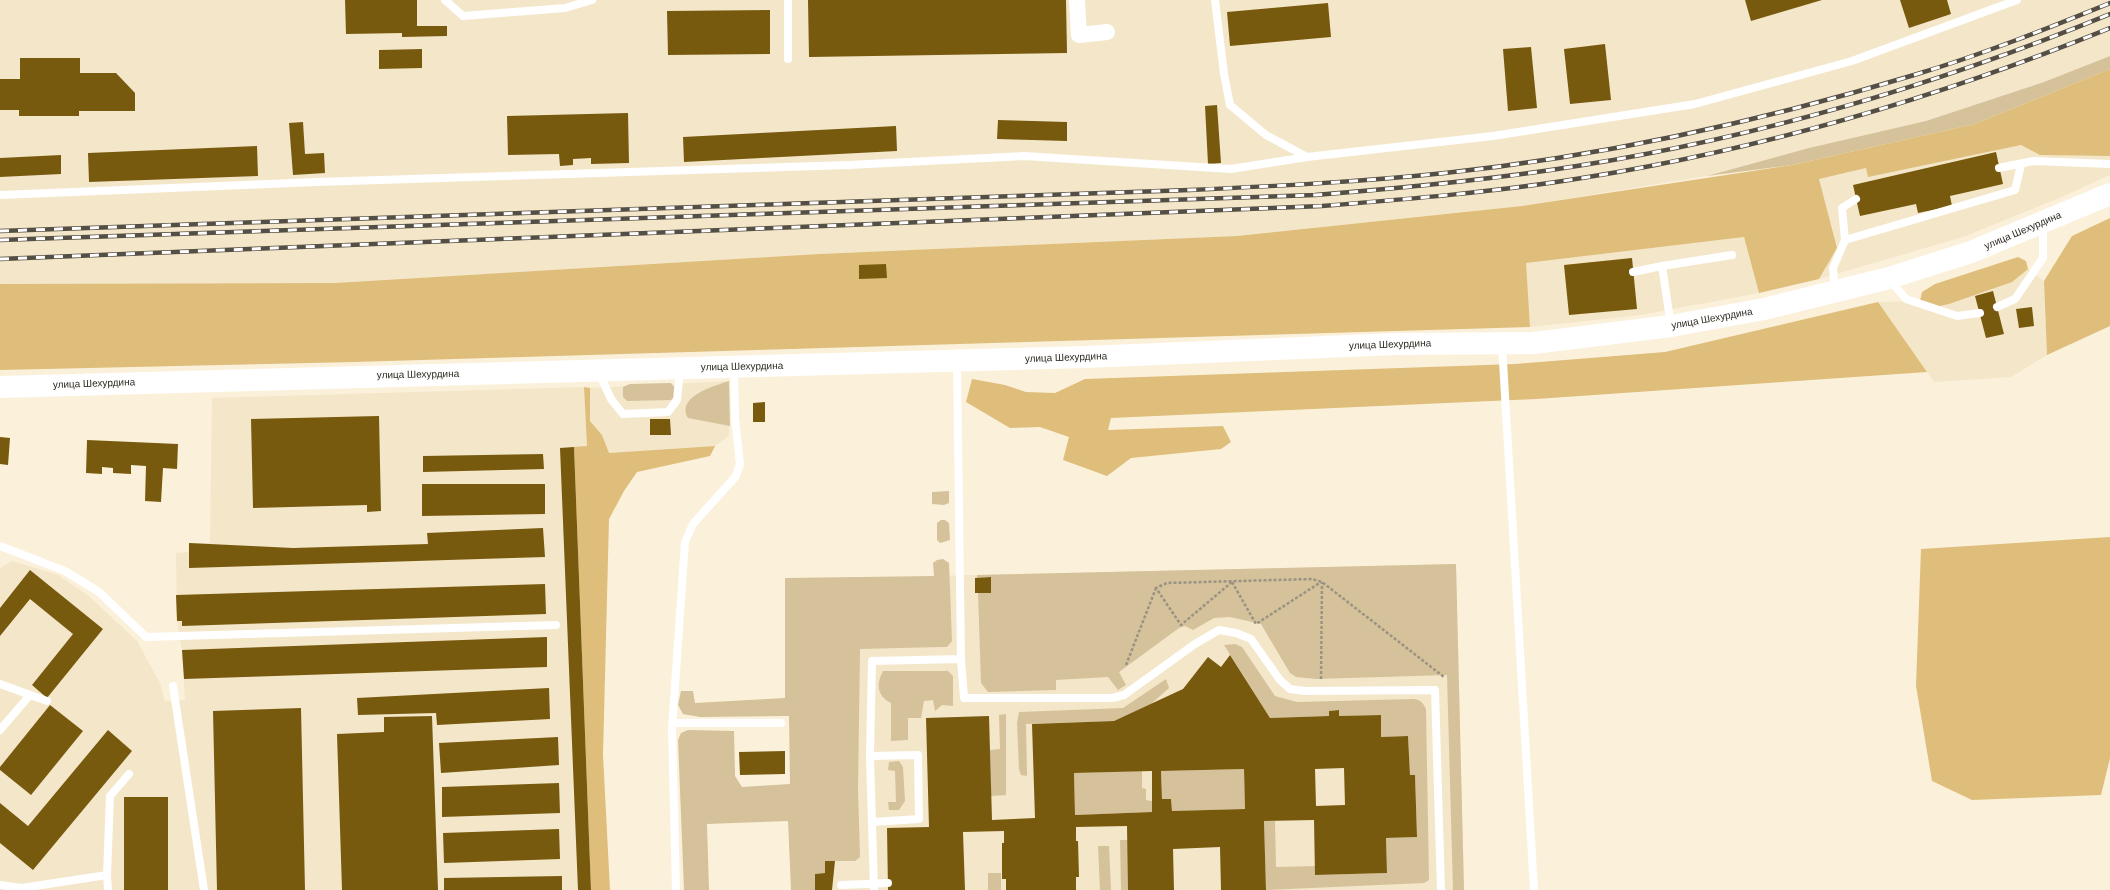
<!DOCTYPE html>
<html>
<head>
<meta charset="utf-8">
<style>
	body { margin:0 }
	canvas { display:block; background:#fbf0da }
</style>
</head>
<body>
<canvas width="2110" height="890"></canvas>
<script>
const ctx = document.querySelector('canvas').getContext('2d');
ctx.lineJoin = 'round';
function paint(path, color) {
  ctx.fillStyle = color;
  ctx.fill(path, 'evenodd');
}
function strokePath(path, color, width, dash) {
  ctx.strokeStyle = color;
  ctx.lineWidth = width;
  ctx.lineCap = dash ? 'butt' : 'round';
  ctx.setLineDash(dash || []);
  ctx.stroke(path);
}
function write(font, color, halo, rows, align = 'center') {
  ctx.font = font + ' "DM Sans",sans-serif';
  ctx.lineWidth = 4;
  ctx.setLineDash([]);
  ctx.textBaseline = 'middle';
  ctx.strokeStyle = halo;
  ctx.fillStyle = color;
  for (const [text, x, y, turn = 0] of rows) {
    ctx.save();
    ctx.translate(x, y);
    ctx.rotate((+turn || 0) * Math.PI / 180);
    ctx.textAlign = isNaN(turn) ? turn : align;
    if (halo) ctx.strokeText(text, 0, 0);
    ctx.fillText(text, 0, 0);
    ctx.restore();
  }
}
const built = new Path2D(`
	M0,0H2110V56L2044,82L1926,121L1809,148L1707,176L1522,206L1237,236L819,254L335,283L0,284Z
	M2021,145L2040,155L2110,156V175L2057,199L1963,237L1819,279L1837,248L1819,179L1866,168L1868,176Z
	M1744,237L1759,293L1641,315L1530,327L1525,263Z
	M2028,269L2044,281L2047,355L2011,377L1934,382L1878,302L1920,301Z
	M729,381V436L715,446L609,453L602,435L590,421V388Z
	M584,387L587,447L574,448L591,890H0V568L12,561L58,575L89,596L137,641L160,683L165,701L185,700L182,650L177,621L176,553L188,552L189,543H210L212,398Z
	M1456,564L1464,890H810L808,833L838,647L931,576Z`);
const green = new Path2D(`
	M2110,56V69L1975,124L1792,165L1707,176L1809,148L1926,121L2044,82Z
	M729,381L730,426L688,418C676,396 715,386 729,381Z
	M671,383L676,390V395L671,400L627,401L623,397V387L630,384Z
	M949,491V503L944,505L932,504V492Z
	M941,520H945L949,523L950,540L940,543L937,540V523Z
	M943,559L949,563L952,641L947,647H941L860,649L858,790L860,857L855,861H826L825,873L815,874V890H791L788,821L707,824L709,890H684L678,740L681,733L688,730L734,731L735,776L742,787L790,784L789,716L700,717L683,714L678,705L681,691H693L695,703L785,698V578L934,576L933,563L937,560Z
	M1456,564L1464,890H1453L1447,675L1317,679L1296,677L1290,673L1261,624L1230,617L1214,618L1193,630L1185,626L1179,628L1119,672L1126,685L1118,690L1108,677L1056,680V690L988,692L981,683L978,593H991V577L977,578V575Z
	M1235,644L1242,647L1275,696L1297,702L1414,699C1421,700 1423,703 1426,709L1429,880L1424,883L1266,890L1264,821H1275L1276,867L1315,866L1316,875L1387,873L1386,838L1417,837L1415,775H1410L1408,736L1381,737L1380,715L1339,716V710L1329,711V716L1270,718L1224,645Z
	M883,671H948L953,676V706L942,705L935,711L933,700L924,701L921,718H908V740L891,741V703C877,696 876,684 883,671Z
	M1166,679L1169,688L1150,705L1114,721L1026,724L1027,776L1021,775L1019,769L1017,723L1019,712L1123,708Z
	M1006,714V795L991,796L990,750L1000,749L999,715Z
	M899,761L903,767L905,801L899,810H889L888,802H896L895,771L888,770L889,762Z
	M1244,769L1245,809L1172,811L1171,799H1162L1161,771Z
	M1142,771V788L1146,789V800L1152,801V812L1075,815L1074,773Z
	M1120,840H1128V890H1121Z
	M1098,846H1109L1111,890H1100Z
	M988,873H1001V890H988Z`);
const forest = new Path2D(`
	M2110,69V156L2040,155L2021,145L1868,177L1866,168L1819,179L1837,248L1819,279L1759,293L1744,237L1526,263L1530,327L354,362L0,370V284L335,283L819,254L1237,236L1522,206L1792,165L1975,124Z
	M2110,218V326L2047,355L2044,281L2072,236Z
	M2018,257L2026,261L2028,269L2012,282L1949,304L1930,308L1920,301L1922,292L1935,284Z
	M1878,302L1927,372L1536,399L1111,418L1108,430L1223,426L1231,442L1221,449L1131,458L1107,476L1063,460L1069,437L1040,427L1010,428L966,402L972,379L1005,385L1026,392L1055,393L1085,379L1515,364L1665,352Z
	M584,387L590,388V421L602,435L609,453L715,446L710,456L637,472L624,491L609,519L603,755L610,890H591L574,447L587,446Z
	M2110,537V758L2101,795L1972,800L1932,781L1916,686L1921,549Z`);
const building = new Path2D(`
	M345,0H417V26H447V36L402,37V33L346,34Z
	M808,0H1066L1067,53L809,57Z
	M1745,0H1822L1751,21Z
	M1900,0H1947L1951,14L1909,28Z
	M1328,3L1331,37L1230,46L1227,12Z
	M770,10V54L668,55L667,11Z
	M1605,44L1611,100L1570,104L1564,49Z
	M1531,47L1537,108L1508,111L1503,49Z
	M422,49V68L379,69V50Z
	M20,58H80V73H116L135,93V111H79V116H19V110H0V79H20Z
	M1217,105L1221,163L1208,164L1205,106Z
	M628,113L629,163L591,164V158L573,159V165L560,166L559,154L508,155L507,116Z
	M998,120L1067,122V141L997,139Z
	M303,122L305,154L324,153L325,173L293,175L289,123Z
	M896,126L897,151L684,162L683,137Z
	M257,146L258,176L89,182L88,153Z
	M1996,152L2003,184L1950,196L1952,206L1918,213L1916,204L1860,216L1853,185Z
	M61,155V174L0,177V158Z
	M1632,258L1637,309L1569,315L1564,265Z
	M886,264L887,278L859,279V265Z
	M1993,291L2004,334L1986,338L1975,296Z
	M2032,307L2034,326L2019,328L2016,309Z
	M765,402V422H753V403Z
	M379,416L381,511L367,512V505L253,508L251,419Z
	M650,419H670L671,435H650Z
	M0,437L10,438L8,465L0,464Z
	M87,440L178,444L177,469L163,468L161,502L145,501L146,466L131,465V474L113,473V468L102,467V474L86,473Z
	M574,447L591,890H578L560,448Z
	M543,454L544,469L423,472V456Z
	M422,484H545V514L422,516Z
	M543,528L545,557L189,568V543L293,548L428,544L427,533Z
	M30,570L103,629L47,698L32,685L73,634L30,599L0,636V608Z
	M991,577V593H975V578Z
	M545,584L546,614L182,626V621H177L176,595Z
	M547,637V667L184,679L182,650Z
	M1230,655L1270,718L1329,716V711L1339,710V716L1381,715V737L1408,736L1410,775H1415L1417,837L1386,838L1387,873L1315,875L1314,820L1264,821L1266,890H1221L1220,847L1173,849L1174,890H1128L1127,826L1076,827V841H1078L1079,877H1076V890H1006V879H1002V843H1004V831L963,832L965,890H888L887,828L929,827L926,718L989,716L992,820L1035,818L1032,724L1114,721L1183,689L1208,657L1221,667ZM1344,768L1345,805L1316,806L1315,769ZM1244,769L1245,809L1172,811L1171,799H1162L1161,771ZM1152,771V812L1075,815L1074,773Z
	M549,688L550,719L437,725L436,713L358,715L357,698Z
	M50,705L83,731L31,795L0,770V767Z
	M301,708L305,890H217L213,711Z
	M432,716L438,890H342L337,734L384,732V717Z
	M108,730L132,751L33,870L0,843V803L28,826Z
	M558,737L559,765L441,773L439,743Z
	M785,751V774L740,775L739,752Z
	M559,783L560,813L442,817V787Z
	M124,797H168V890H124Z
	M559,829L560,859L444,863L443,833Z
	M825,861H835L832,890H815V874L825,873Z
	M562,876V890H444V878Z`);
const path = new Path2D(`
	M1232,582L1181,625L1156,588L1167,583L1312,579L1322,582L1444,677
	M1232,582L1256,624L1321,582
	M1126,665L1156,588
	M1321,679L1322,582`);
const lane = new Path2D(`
	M445,0L463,16L565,8L592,0
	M788,0V59
	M1215,0L1224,74L1230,105L1266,135L1307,157
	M1999,168L2033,161L2110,164
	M0,195L317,182L849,165L1024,156L1231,169L1307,157L1493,136L1695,104L1852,61L2017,0
	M1845,240L1842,208L1856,199
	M1633,272L1662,266
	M1889,279L1906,299L1957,316L1980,313
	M1835,290L1833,268L1845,240L2015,190L2021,165
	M1997,307L2015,299L2043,258V224
	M1671,326L1662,266L1732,255
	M1502,344L1534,890
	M957,362L961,659L964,698H1112L1124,695L1195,644L1219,630L1236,633L1251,639L1280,680L1290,689L1305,691L1435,690L1441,890
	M599,373L611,399L623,414L668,412L677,400L680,370
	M0,546L65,571L99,592L146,637L556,625
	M0,684L47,701
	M173,686L204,890
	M672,723H781
	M0,730L30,695
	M870,756L918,755L919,819L872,822
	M107,875L108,890
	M0,885L22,888L20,890
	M841,885L888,883
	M22,888L107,875L110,796L129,774
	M676,890L672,729L685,542L693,524L736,476L740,464L735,418L734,368
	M874,890L870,756L872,661L961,659`);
const street = new Path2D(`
	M1077,0L1079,35L1107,32`);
const primary = new Path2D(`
	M0,387L1086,357L1396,344L1534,343L1671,326L1764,309L1889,278L1971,252L2110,194`);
const rail = new Path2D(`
	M0,231L1190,190C1275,186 1360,182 1445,173C1604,156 1762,121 1914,75C1981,55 2046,29 2110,3
	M0,240L1315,195C1403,188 1490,180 1577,166C1760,137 1939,84 2110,14
	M0,259L1322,206C1409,199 1496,192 1582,178C1763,149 1940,97 2110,28`);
const streetNames = [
	["улица Шехурдина",2023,231,-23],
	["улица Шехурдина",1712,319,-10],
	["улица Шехурдина",1390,345,-2],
	["улица Шехурдина",1066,358,-2],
	["улица Шехурдина",742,367,-1],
	["улица Шехурдина",418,375,-1],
	["улица Шехурдина",94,384,-2]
];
paint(built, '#f4e6c9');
paint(green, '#d5c29a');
paint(forest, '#debe7a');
paint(building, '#775a0e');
strokePath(path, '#9a9383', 2.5, [3, 2]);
strokePath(lane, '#fff', 8);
strokePath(street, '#fff', 16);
strokePath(primary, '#fff', 22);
strokePath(rail, '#544e44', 4.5);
strokePath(rail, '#fefefe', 3, [9]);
write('10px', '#2f2b23', '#fefefe', streetNames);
</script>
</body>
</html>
